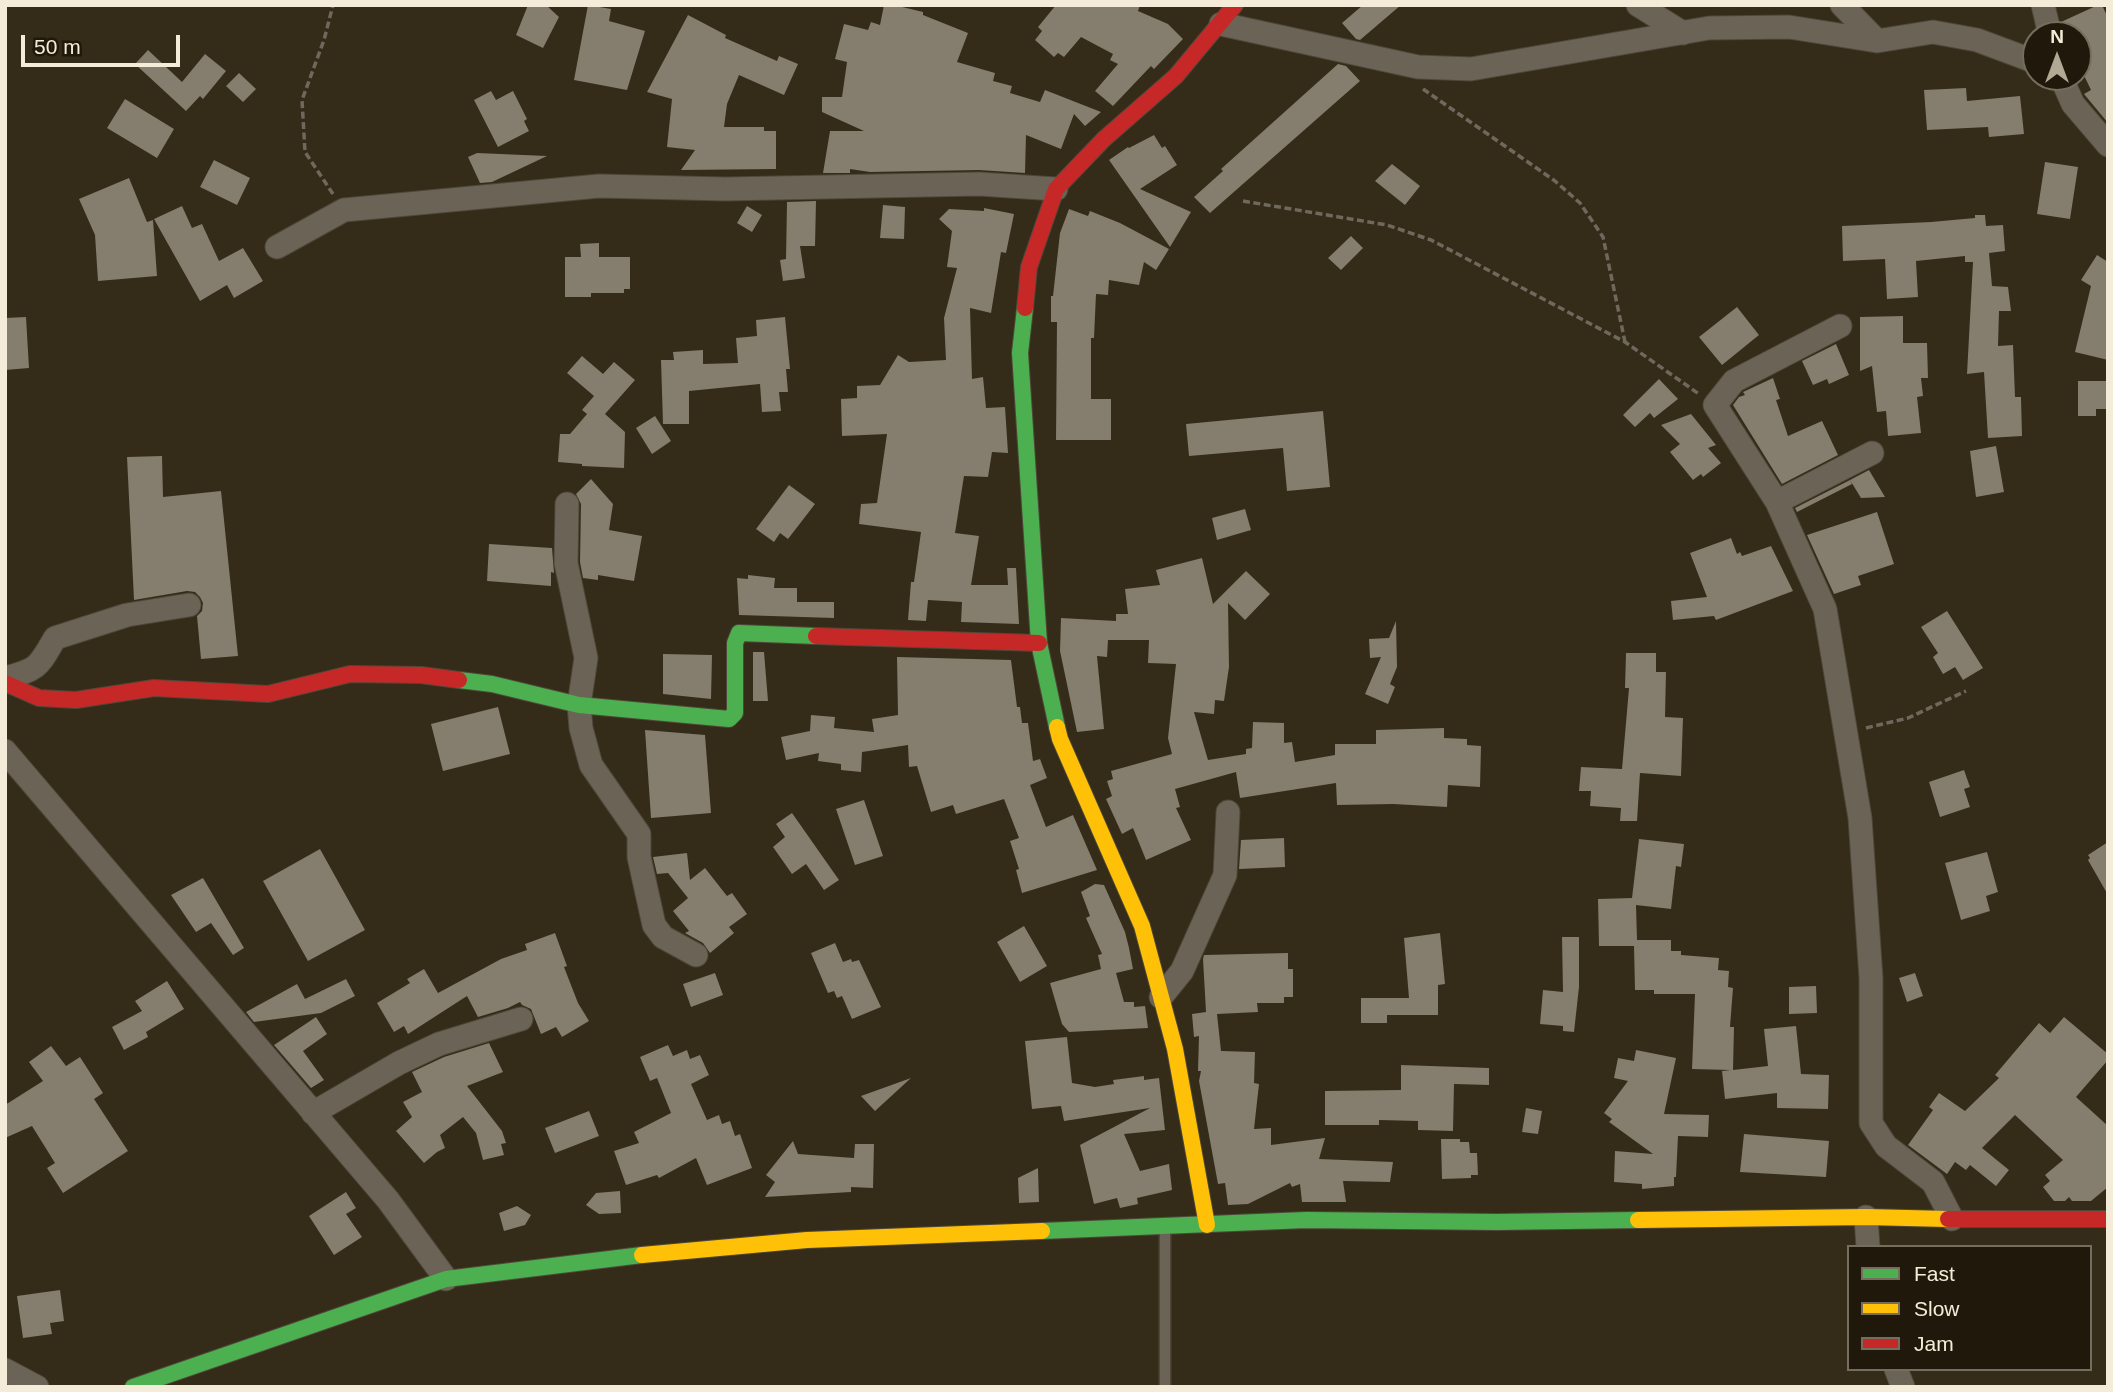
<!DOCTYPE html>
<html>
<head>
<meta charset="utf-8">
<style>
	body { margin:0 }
	#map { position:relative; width:2113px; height:1392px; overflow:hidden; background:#342b18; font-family:Arial,sans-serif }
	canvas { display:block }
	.frame { position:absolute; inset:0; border:7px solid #f5ebd9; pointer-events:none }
	.legend { position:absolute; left:1847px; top:1245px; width:245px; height:126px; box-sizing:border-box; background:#20190b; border:2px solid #756d5d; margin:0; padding:9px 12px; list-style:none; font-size:21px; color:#f5ebd9 }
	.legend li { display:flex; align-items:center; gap:14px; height:35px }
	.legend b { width:35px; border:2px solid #756d5d }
	.north { position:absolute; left:2022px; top:21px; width:70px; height:70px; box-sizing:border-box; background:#20190b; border:2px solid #756d5d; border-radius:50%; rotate:0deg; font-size:19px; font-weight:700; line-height:28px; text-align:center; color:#f5ebd9 }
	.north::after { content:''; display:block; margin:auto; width:24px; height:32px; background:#b1a895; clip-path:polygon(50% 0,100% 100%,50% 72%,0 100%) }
	.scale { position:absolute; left:21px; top:35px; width:159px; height:32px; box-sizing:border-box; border:4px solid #f5ebd9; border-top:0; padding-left:9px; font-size:21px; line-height:24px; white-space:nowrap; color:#f5ebd9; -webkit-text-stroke:5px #20190b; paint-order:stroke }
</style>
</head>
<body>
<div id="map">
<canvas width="2113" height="1392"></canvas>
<div class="frame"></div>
<ul class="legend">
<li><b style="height:9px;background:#4caf50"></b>Fast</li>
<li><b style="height:9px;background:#ffc107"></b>Slow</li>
<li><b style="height:9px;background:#c62828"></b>Jam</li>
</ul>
<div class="north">N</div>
<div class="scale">50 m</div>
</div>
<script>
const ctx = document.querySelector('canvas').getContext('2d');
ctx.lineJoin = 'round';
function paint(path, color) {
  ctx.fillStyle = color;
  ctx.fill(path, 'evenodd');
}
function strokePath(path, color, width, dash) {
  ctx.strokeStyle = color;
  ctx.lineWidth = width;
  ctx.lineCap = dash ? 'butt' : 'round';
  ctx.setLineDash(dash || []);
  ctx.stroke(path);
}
const building = new Path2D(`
	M528,5H546L559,17L543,48L516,35Z
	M588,5L611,9L609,21L645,31L627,90L574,80Z
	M884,5H894L923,12V15L968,33L957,62L995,73L993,81L1012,86L1010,93L1040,102L1045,90L1101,112L1085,126L1074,114L1061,149L1026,135L1025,173L979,170L870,172L850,169V173H823L830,131H864L822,112V97H842L847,62L835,59L844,24L868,30L871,22L880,25Z
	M1056,5H1140L1138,11L1168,24L1183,39L1154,69L1151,66L1113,106L1095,91L1118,64L1110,60L1113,54L1081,37L1064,57L1058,53L1054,57L1035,40L1042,31L1038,27Z
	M1363,5H1401L1360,40L1356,39L1342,23Z
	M2098,5H2102L2108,18V123L2084,94L2091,90L2078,63V35H2064L2061,22Z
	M688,15L726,35L725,38L777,61L779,56L798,64L784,95L739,75L727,104L724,127H764V131H776V169L681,170L695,150L667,147L672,99L647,92Z
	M148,50L182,82L205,54L226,71L203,99L200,96L186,111L135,64Z
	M1338,64L1346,66L1360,81L1210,213L1194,197L1223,171L1221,169Z
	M239,73L256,89L243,102L226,86Z
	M1966,88L1967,101L2020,96L2024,134L1989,137L1988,127L1927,130L1924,90Z
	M491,91L496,100L513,91L527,119L524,121L529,131L498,147L474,100Z
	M125,99L174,129L157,158L107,128Z
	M1154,135L1162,148L1165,146L1177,165L1140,189L1191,212L1170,247L1109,160L1128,147L1129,148Z
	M477,153L547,156L492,182L480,183L468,157Z
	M214,160L250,178L237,205L200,187Z
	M2045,162L2078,167L2070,219L2037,214Z
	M1392,164L1420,186L1405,205L1375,181Z
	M129,178L147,222L153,220L157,276L98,281L95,235L79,199Z
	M816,201L815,246H800L805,278L783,281L780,260L786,259L787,202Z
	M883,205L905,207L904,239L880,238Z
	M182,206L192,228L202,224L219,261L243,248L263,281L234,298L227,285L200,301L154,219Z
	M747,206L762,215L752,232L737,223Z
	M984,208L1014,214L1006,253L1001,252L991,313L970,308L972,379L983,377L986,408L1005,407L1008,453L992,452L988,477L964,476L955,533L979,536L971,585H1008L1007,568H1016L1019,624L961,622L962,602L928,600L926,621L908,620L911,582H914L921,532L859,524L861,504L877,503L887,434L842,436L841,399L857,398V386L880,385L898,355L909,362L946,360L944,318L957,268L947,267L952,231L939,219L949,209L984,211Z
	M1069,209L1088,216L1090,211L1120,223L1169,249L1156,270L1144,262L1139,285L1109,280L1108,295L1096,294L1094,338H1091V399H1111V440H1056L1057,322H1051V296H1053L1060,233Z
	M1975,215H1985L1986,226L2003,225L2005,251L1989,253L1992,286L2008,287L2011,311H1999L1998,346L2013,345L2015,397H2021L2022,436L1988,438L1984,372L1967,374L1973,262H1965V256L1916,261L1918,297L1887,299L1885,259L1843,261L1842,226L1931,222L1975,218Z
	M1351,236L1363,248L1341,270L1328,258Z
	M599,243V257H630V289H624V293H591V297H565V257H581L580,244Z
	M2097,255L2108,262V360L2075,352L2091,286L2081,280Z
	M1737,307L1759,335L1722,365L1699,337Z
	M1903,316V343H1927L1928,378H1921L1923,396L1917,397L1921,433L1888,436L1886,411L1877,412L1872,366L1860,371V317Z
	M26,317L29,368L5,370V318Z
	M785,317L790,369H786L788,392H779L781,411L762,412L760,384L689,391V424H663L661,360H674L673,352L703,350V364L738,363L736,338L757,336L756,320Z
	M1836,344L1849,375L1829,384L1827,379L1813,385L1802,361Z
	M582,356L603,374L614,362L635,380L605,414L625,432L624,468L582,466V464L558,462L560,434H570L587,414L582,410L594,396L567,373Z
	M1773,378L1780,399L1776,400L1788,436L1822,421L1838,455L1782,484L1733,405L1739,397L1745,395L1743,392Z
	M1659,379L1678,399L1654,418L1650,413L1635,427L1623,415Z
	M2078,381H2108V409H2096V416H2078Z
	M1323,411L1330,487L1287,491L1283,448L1189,456L1186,424Z
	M1691,414L1716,445L1708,448L1721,463L1703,477L1701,474L1693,480L1670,452L1680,444L1661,425Z
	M655,416L671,441L652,454L636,428Z
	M1996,446L2004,492L1976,497L1970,451Z
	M162,456L163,497L221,491L238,656L201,659L197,616L202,611L203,603L200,597L195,592L187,591L134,600L127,457Z
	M1869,470L1885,497L1861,498L1850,480Z
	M591,479L613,504L609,530L642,536L634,581L598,575V580L583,578L580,562L581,504L576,494Z
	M1850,480L1852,484L1797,512L1795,508Z
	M789,485L815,504L788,539L780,533L774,542L756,529Z
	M1245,509L1251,530L1217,540L1212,518Z
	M1877,512L1894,564L1858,576L1861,585L1834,594L1807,535Z
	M1731,538L1737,554L1740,552L1742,556L1771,546L1793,591L1716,620L1714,616L1673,620L1671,601L1707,597L1690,553Z
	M489,544L552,548L554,573L551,572V586L487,581Z
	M1202,558L1213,604L1246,571L1270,594L1245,620L1228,603L1229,667L1224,701L1215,700L1214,714L1194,712L1208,760L1246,754V749L1252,748L1253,722L1284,723V743L1292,742L1295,762L1335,755V744H1376V730L1444,728V738L1467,739V745L1481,746L1480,787L1448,785L1447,807L1393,804L1337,805L1336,783L1240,798L1236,772L1175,789L1180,807L1176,808L1191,840L1146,860L1133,828L1122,834L1106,799L1112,796L1107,781L1113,779L1111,771L1172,754L1168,738L1176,664L1148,663L1149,640H1108L1107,657L1097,656L1104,729L1077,732L1060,651L1061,618L1116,621V614H1128L1125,589L1160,585L1156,570Z
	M748,575L775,578L774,588H797V602H834V618L739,615L737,578L748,579Z
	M1947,611L1983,668L1963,680L1955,667L1943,674L1933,657L1938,653L1921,627Z
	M1396,621L1397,667L1390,684L1395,687L1388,704L1365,694L1381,657L1370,658L1369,639L1389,638Z
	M753,652H764L768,701H753Z
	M1626,653H1656V672H1666L1665,717L1683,718L1681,776L1640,773L1637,821H1620L1621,808L1590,806L1591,791H1579L1581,767L1622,769L1629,688H1625Z
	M663,654L712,655L711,699L663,694Z
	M897,657L1011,660L1017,707H1020L1022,723H1028L1033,761L1040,759L1047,778L1030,785L1046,827L1073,815L1097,870L1022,893L1016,870L1019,869L1010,841L1019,838L1004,799L956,814L953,805L931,812L917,766L909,767L908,745L862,752L861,772L841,770V764L818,761L819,753L786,760L781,737L810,731L811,715L835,717L834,728L874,732L872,719L898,715Z
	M498,707L510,754L443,771L431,724Z
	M645,730L705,735L711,813L651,818Z
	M1964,770L1970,787L1964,789L1970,807L1940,817L1929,782Z
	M864,800L883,856L855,865L836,809Z
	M792,813L839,880L824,890L806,864L792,874L773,847L785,837L776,824Z
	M1284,838L1285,867L1239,869L1241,840Z
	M1639,839L1684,844L1681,867L1676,866L1671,909L1636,905L1637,940H1671V951H1681V955L1719,958L1718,970L1729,971L1728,987L1733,988L1730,1027H1734L1733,1070L1768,1066L1764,1029L1796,1026L1801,1074L1829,1075L1828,1109L1777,1108V1093L1725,1099L1722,1071L1731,1070L1692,1069L1695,994H1654V990H1635L1634,946H1599L1598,899L1632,898Z
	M2108,842V895L2088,860L2090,858L2088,855Z
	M320,849L365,930L308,961L263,881Z
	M1987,852L1998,892L1986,896L1990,911L1961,920L1945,863Z
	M687,853L690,880L705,868L727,896L732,893L747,914L729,927L734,933L710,953L703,943L685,933L689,931L673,911L688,898L668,873L657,874L653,857Z
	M203,878L244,948L233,955L211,923L196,932L171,895Z
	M1095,884L1104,885L1125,932L1129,948L1133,969L1116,973L1124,1002H1134V1007L1145,1006L1148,1028L1069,1032L1062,1024L1050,983L1101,969L1098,955L1102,954L1086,918L1090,916L1081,892Z
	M1024,926L1047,966L1020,982L997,942Z
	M555,933L567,966L564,967L578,1003L589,1021L562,1037L556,1027L541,1034L531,1009L522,1005L520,1002L508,1008L478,1017L467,996L408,1034L404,1026L394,1032L377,1003L410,983L407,979L424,969L438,993L501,959L527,950L525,944Z
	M1440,933L1445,984L1438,985V1015H1387V1023H1361V998H1409L1404,938Z
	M1562,937H1579V987L1574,1032L1563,1031V1026L1540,1024L1543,990L1563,992Z
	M835,943L843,962L851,959L852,962L859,960L881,1007L852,1019L842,996L837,998L834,991L828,993L811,953Z
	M1288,953V969H1293V997H1284V1003H1257L1258,1012L1217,1014L1221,1051L1255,1052L1254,1083L1259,1084L1254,1129L1271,1128V1145L1325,1138L1319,1159L1393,1162L1390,1182L1343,1181L1346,1202H1302L1300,1184L1292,1187L1290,1183L1248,1204L1228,1205L1225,1183L1218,1184L1199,1081L1201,1071H1198L1199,1036L1194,1037L1192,1014L1206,1012L1203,959L1204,955Z
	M715,973L723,995L691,1007L683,984Z
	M1915,973L1923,996L1907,1002L1899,978Z
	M346,979L355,996L321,1013L254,1022L246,1012L297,984L305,999Z
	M167,981L184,1009L146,1032L148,1037L124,1050L112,1027L142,1011L135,1001Z
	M1816,986L1817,1013L1789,1014V987Z
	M316,1017L327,1034L303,1051L324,1080L311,1088L274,1045Z
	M2064,1017L2108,1054V1060L2076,1097L2108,1126V1187L2091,1201H2072L2069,1197L2065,1201H2054L2043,1187L2050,1181L2045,1175L2063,1160L2015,1115L1982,1148L2009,1170L1996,1186L1970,1165L1966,1170L1955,1162L1947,1174L1908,1145L1933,1110L1929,1107L1939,1093L1965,1111L1999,1078L1995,1075L2039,1023L2050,1033Z
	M1067,1037L1072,1083L1095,1087L1114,1084L1113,1080L1144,1076V1080L1159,1078L1165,1130L1124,1134L1140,1171L1169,1164L1172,1190L1137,1198L1138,1204L1120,1208L1117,1198L1094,1204L1080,1145L1150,1108L1064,1121L1061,1106L1032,1109L1025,1041Z
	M489,1043L503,1072L467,1086L502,1131L506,1143L501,1144L504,1155L483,1160L476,1133L463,1117L440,1135L445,1148L437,1152L424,1163L396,1131L412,1117L403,1102L422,1092L412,1072L444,1057Z
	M668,1045L673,1056L687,1050L690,1059L700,1055L709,1075L691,1084L707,1120L719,1115L722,1124L730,1121L735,1136L740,1134L752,1168L707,1185L696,1158L659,1178L657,1175L626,1185L614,1151L639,1143L634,1132L671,1113L657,1078L650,1081L640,1057Z
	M51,1046L66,1066L80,1057L103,1093L94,1099L128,1151L63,1193L47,1168L55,1163L32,1126L5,1138V1105L43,1081L29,1062Z
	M1636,1050L1676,1058L1664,1114L1709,1115L1708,1137L1678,1136L1676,1177H1674V1186L1642,1189V1184L1614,1182L1615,1151L1653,1154L1609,1122L1612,1119L1604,1113L1628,1081L1614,1078L1618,1058L1634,1061Z
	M1401,1065L1489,1068V1085L1454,1084L1453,1131L1418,1130V1121L1379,1120V1125H1325V1091L1401,1090Z
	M911,1078L875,1111L861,1096Z
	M1526,1108L1542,1111L1538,1134L1522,1132Z
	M589,1111L599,1136L555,1153L545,1128Z
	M1744,1134L1829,1141L1826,1177L1740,1172Z
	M1441,1139H1460V1142H1469L1470,1153H1477L1478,1175H1471V1178L1442,1179Z
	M793,1141L798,1154L854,1158L855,1144H874L873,1188L851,1187V1192L765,1197L775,1182L766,1175Z
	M1038,1168L1039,1202L1019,1203L1018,1178Z
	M620,1191L621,1213L599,1214L586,1205L596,1193Z
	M346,1192L356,1208L346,1214L362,1237L334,1255L309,1216Z
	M517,1206L531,1215L525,1225L504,1231L499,1213Z
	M60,1290L64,1321L50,1323L52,1334L23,1338L17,1296Z`);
const path = new Path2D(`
	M1423,89L1555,181L1580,203L1603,237L1625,342
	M333,194L305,152L302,100L324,40L333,5
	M1243,201L1387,225L1431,240L1625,342L1699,394
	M1866,728L1908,718L1966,691`);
const lane = new Path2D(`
	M1165,1229V1387`);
const street = new Path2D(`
	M1638,5L1683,33
	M1842,5L1877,41
	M2043,5L2050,35
	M1221,24L1418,67L1471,69L1709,28L1789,27L1877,41L1933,32L1977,40L2036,62
	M2061,77L2073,104L2108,145
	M277,247L344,210L599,186L725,189L979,184L1056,189
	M1840,326L1734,381L1715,405L1777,502L1825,609L1860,818L1871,978V1123L1886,1146L1933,1182L1952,1219
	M1777,502L1872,453
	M567,504L566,563L586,658L579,705L581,728L591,765L639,834V857L654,925L663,937L696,955
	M5,678C39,669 38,667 55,638L127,615L189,605
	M5,751L388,1200L446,1279
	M1161,997L1182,971L1225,875L1228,812
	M313,1113L399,1063L439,1044L521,1019
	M1866,1217L1868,1247
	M1896,1369L1903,1387
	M5,1370L37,1387`);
const fast = new Path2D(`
	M1025,308L1020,353L1039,643L1057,727
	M459,680L492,684L579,705L729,719L735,713V643L739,633L816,636
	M1042,1231L1306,1220L1497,1222L1638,1220
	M133,1387L446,1279L642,1255`);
const slow = new Path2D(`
	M1057,727L1060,739L1142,926L1175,1049L1207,1225
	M1638,1220L1866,1217L1948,1219
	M642,1255L807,1240L1042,1231`);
const jam = new Path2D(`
	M1025,308L1029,267L1056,189L1104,139L1176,76L1235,5
	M816,636L1039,643
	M5,683L39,698L76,700L154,688L268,694L350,674L421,675L459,680
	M1948,1219H2108`);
paint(building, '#857d6d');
strokePath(lane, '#4f4739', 13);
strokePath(street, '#4f4739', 25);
strokePath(fast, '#4f4739', 18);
strokePath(slow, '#4f4739', 18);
strokePath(jam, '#4f4739', 18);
strokePath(path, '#6f685c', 3.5, [7, 3.5]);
strokePath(lane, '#6b6456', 10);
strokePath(street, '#6b6456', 23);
strokePath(fast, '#4caf50', 16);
strokePath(slow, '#ffc107', 16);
strokePath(jam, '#c62828', 16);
</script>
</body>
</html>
